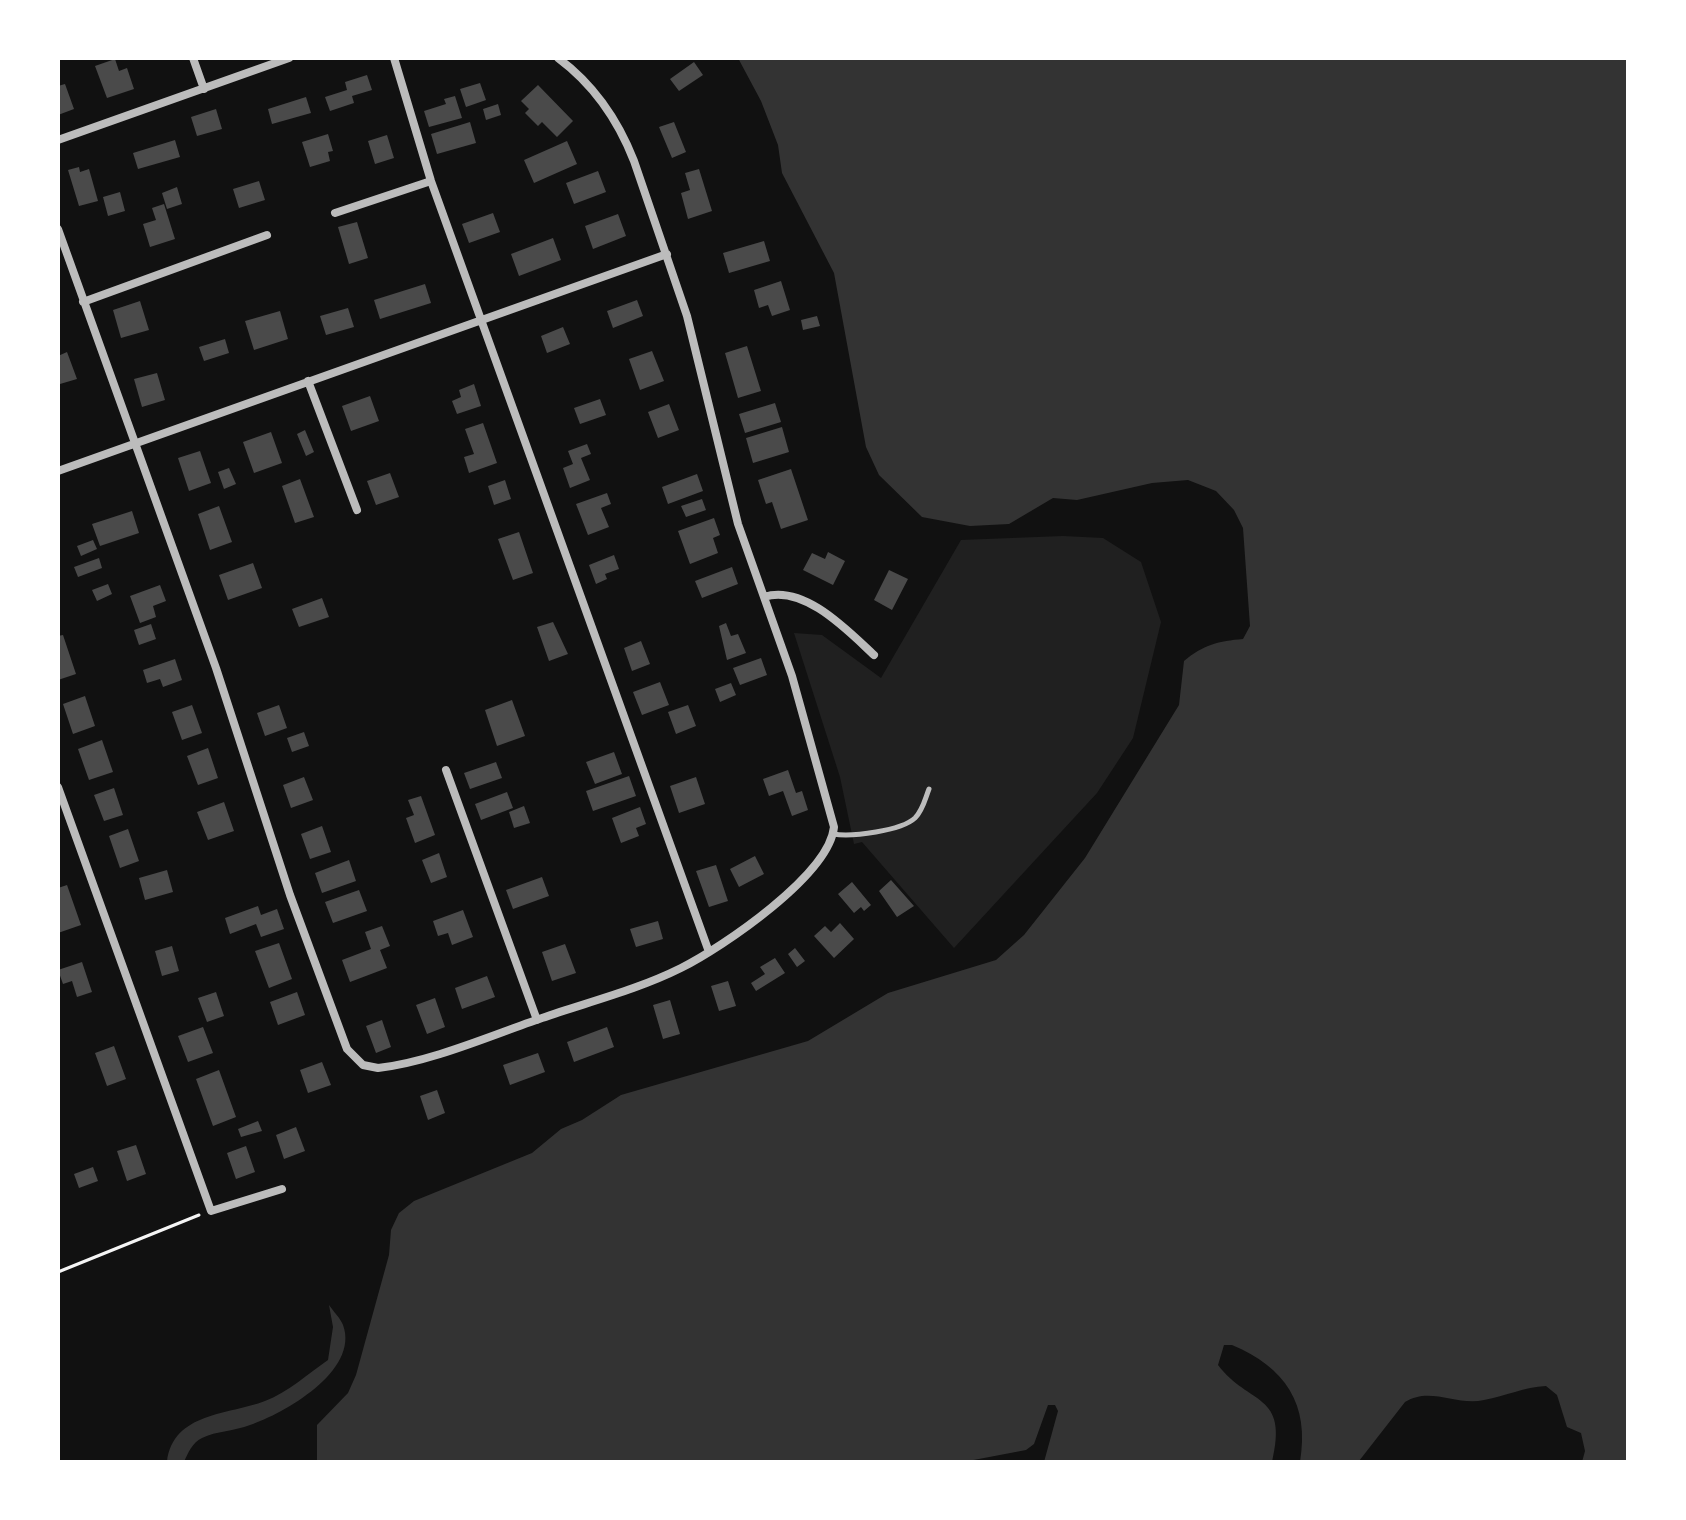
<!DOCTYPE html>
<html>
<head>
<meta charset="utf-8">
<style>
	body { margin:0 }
	#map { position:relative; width:1686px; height:1520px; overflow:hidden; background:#111; font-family:Barlow,sans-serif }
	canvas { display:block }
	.frame { position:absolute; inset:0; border:60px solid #fff; pointer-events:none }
</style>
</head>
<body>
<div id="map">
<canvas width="1686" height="1520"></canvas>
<div class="frame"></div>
</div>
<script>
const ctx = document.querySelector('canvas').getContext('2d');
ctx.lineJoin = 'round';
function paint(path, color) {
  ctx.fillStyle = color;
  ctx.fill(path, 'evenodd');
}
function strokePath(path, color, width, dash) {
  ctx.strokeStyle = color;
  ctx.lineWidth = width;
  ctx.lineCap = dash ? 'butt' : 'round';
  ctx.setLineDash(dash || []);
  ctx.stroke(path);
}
const green = new Path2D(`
	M1063,536L1103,538L1141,562L1161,622L1133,738L1097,793L954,948L862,842L854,844L840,777L794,633L822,635L881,678L961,540Z`);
const water = new Path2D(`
	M738,58H1628V1462H1582L1585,1451L1581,1433L1567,1427L1557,1395L1546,1386C1524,1387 1506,1396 1484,1400C1456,1406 1430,1386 1405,1402L1359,1461L1300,1462C1310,1404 1285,1367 1232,1345H1224L1218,1365C1249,1406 1289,1392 1272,1462H1044L1058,1411L1055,1405H1048L1034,1444L1026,1450L963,1462H317V1425L348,1393L356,1375L389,1255L391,1230L399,1213L414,1201L532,1153L561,1129L582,1120L621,1095L808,1041L888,993L996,960L1024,935L1085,858L1179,705L1184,661C1203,645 1219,641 1243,639L1250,626L1243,528L1234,510L1216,491L1188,480L1152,483L1077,500L1053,498L1009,524L970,526L922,517L879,475L866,447L834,273L782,173L778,145L761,101Z
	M329,1305C333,1311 341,1319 343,1325C360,1371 283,1414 250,1425C235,1431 216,1431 202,1438C192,1443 188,1453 184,1462H167C173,1412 229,1415 265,1401C287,1393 309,1373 328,1360L333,1327Z`);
const building = new Path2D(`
	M115,59L119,71L127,68L134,89L107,98L95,66Z
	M694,62L703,75L679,91L670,79Z
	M367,75L372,90L352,96L354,103L330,111L325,97L347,90L345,82Z
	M480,83L486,100L466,107L460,89Z
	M65,84L74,109L58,115V86Z
	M538,85L573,121L557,137L542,122L538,126L525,113L529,109L521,101Z
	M455,96L462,118L429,127L424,111L446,104L444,99Z
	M306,97L311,113L272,124L268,109Z
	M498,104L501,115L486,120L483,109Z
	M216,109L222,129L197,136L191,117Z
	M470,122L476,143L437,154L431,134Z
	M674,122L686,152L672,158L659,127Z
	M328,134L333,151L328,152L330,161L310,167L302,142Z
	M387,135L394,158L375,164L368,141Z
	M175,140L180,157L138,169L133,153Z
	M567,141L577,164L534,183L524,160Z
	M79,167L80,172L89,169L98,201L79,206L68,170Z
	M699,169L712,211L688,219L681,193L690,190L685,173Z
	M598,171L606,192L574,204L566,183Z
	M259,181L265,200L239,208L233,189Z
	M177,187L182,204L167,209L162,193Z
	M120,192L125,211L108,216L103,197Z
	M164,204L175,239L150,247L143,224L156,220L152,208Z
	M493,213L500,232L469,243L462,224Z
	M618,214L626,236L593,249L585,226Z
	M357,222L368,258L349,264L338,227Z
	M553,238L561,260L519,276L511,254Z
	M764,241L770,261L729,273L723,253Z
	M781,281L790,310L772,316L768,305L759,308L754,290Z
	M425,284L431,303L380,319L374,300Z
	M637,300L643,316L613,328L607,311Z
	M140,301L149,330L121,338L113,310Z
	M348,308L354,327L326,335L320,316Z
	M280,311L288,339L254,350L245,321Z
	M817,316L820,326L803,330L801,320Z
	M563,327L570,344L547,353L541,336Z
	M225,339L229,353L204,361L199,347Z
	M747,346L761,391L738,398L725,353Z
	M652,351L664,381L640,390L629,359Z
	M67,352L77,379L60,384L58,356Z
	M157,373L165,400L142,407L134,379Z
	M474,384L481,406L457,414L452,401L461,397L459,390Z
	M370,396L379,421L351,431L342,406Z
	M600,399L606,415L580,424L574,408Z
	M775,403L781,422L745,433L739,414Z
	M669,404L679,430L658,438L648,412Z
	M483,423L497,463L469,473L464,457L474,454L465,429Z
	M782,427L789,452L753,463L746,438Z
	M305,430L314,452L306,456L297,434Z
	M271,432L282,463L254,473L243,442Z
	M587,444L591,454L581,458L590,480L570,488L563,468L573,464L568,451Z
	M200,451L211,483L189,491L178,458Z
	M229,468L236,484L224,489L218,472Z
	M791,469L808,520L781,529L772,502L766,504L758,480Z
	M390,473L399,497L376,505L367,481Z
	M697,474L703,491L668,504L662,487Z
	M300,479L314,517L295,523L282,486Z
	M505,480L511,499L494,505L488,486Z
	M607,493L611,504L601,508L609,527L588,535L576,504Z
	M702,499L706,510L686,517L681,506Z
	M219,506L232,542L210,550L198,514Z
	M132,511L139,533L100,546L92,524Z
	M714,518L720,535L713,538L718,553L690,564L678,531Z
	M519,532L533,573L513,580L498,539Z
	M93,540L97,549L81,556L77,546Z
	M828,552L845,561L833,585L803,570L812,553L825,559Z
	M614,555L619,569L605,574L607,579L596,584L589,565Z
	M99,558L102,568L78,577L74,567Z
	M253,563L262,588L228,600L219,575Z
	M732,567L738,584L702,598L695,581Z
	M889,570L908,579L892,610L874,600Z
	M108,584L112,594L97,601L92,590Z
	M160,585L166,601L153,606L156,617L140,623L130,596Z
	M322,598L329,617L299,627L292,609Z
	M553,622L568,654L549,661L537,627Z
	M726,623L731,636L738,634L746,653L727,660L719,626Z
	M151,624L156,639L139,645L134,630Z
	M63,635L76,674L58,680V636Z
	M641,641L650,664L632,671L624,648Z
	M761,658L767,675L740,685L733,668Z
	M175,659L182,680L163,687L160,679L147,683L143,670Z
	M660,682L669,705L642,715L633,692Z
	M731,683L736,695L720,702L715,689Z
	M85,696L95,726L73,734L63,704Z
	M512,700L525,736L497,746L485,710Z
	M192,705L202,733L182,740L172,712Z
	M279,705L287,728L265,736L257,713Z
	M688,705L696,726L676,734L668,712Z
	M304,732L309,746L292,752L287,738Z
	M102,740L113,772L89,780L78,749Z
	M208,748L218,778L198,785L187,756Z
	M614,752L622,774L595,784L586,762Z
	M496,762L502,778L470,789L464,773Z
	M788,770L796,793L802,791L808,810L792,816L783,791L769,796L763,779Z
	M629,776L636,796L593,811L586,791Z
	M304,777L313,800L291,808L283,785Z
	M696,777L705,804L679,813L670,786Z
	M114,788L123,815L104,821L94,795Z
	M507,792L513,808L481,820L475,804Z
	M421,796L435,835L415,843L406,818L414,815L408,800Z
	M224,802L234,831L208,840L197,812Z
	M524,806L530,823L514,828L509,812Z
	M640,807L646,824L636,828L639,836L621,843L612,818Z
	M322,826L331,852L310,859L301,834Z
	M128,829L139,861L120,868L109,836Z
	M439,853L447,877L431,883L422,860Z
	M755,856L764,874L739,887L730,869Z
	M349,860L356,881L322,893L315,873Z
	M716,865L728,901L709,907L696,871Z
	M167,870L173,892L145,900L139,878Z
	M542,877L549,896L513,909L506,890Z
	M891,880L914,906L897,917L879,891Z
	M852,882L871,905L864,911L861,907L854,913L838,894Z
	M67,885L81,925L58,933V888Z
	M359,890L367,911L333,923L325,902Z
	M258,906L261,915L277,909L284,929L261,937L256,924L230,934L225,918Z
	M463,910L473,937L452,945L448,933L438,936L433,921Z
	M658,921L663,939L636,947L630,929Z
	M840,923L854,939L834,958L814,936L825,926L831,932Z
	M382,926L390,946L380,950L387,968L350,982L342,960L371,949L365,932Z
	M279,943L292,979L269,988L255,951Z
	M565,944L576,973L552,981L542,952Z
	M172,946L179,971L162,976L155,951Z
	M795,948L805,961L797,967L788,954Z
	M775,958L785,973L756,991L751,983L765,974L760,967Z
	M82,962L92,992L77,997L72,981L63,984L58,970Z
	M487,976L495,997L462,1009L455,988Z
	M728,981L736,1006L719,1011L711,986Z
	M216,992L224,1016L207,1022L198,998Z
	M297,992L305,1015L278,1025L270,1002Z
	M435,998L445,1027L427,1034L416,1005Z
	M670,1000L680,1034L663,1039L653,1005Z
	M382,1020L391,1047L376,1053L366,1026Z
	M203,1027L213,1053L188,1062L178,1036Z
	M607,1027L614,1047L574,1062L567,1042Z
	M114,1046L126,1079L107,1086L95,1053Z
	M538,1053L545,1072L510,1085L503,1065Z
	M322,1062L331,1085L308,1093L300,1070Z
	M219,1070L236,1117L213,1126L196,1079Z
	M437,1090L445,1113L428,1120L420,1096Z
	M258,1121L262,1131L241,1137L238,1129Z
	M296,1127L305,1151L284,1159L276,1135Z
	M136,1145L146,1174L127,1181L117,1151Z
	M246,1146L255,1172L236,1179L227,1153Z
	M93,1167L98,1181L79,1188L74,1174Z`);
const path = new Path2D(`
	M58,1272L199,1215`);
const service = new Path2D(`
	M833,834C852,837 901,831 915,818C923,810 925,799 929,789`);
const minor = new Path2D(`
	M193,58L204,89
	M394,58L431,181L709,952
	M58,140L289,58
	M335,213L431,181
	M58,229L216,668L290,895L347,1049L363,1065L378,1068C431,1062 492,1035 542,1018C588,1002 637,990 681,968C723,947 829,875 834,827L792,676L738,524L687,316L634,161C618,120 593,84 558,58
	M83,302L267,235
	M308,381L357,510
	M58,471L667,254
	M764,597C804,584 848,631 874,655
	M446,770L537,1020
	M58,787L211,1211L282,1189`);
paint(green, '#202020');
paint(water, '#333');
paint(building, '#4a4a4a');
strokePath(path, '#f5f5f5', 3);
strokePath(service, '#bcbcbc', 5);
strokePath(minor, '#bcbcbc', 8);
</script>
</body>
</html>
